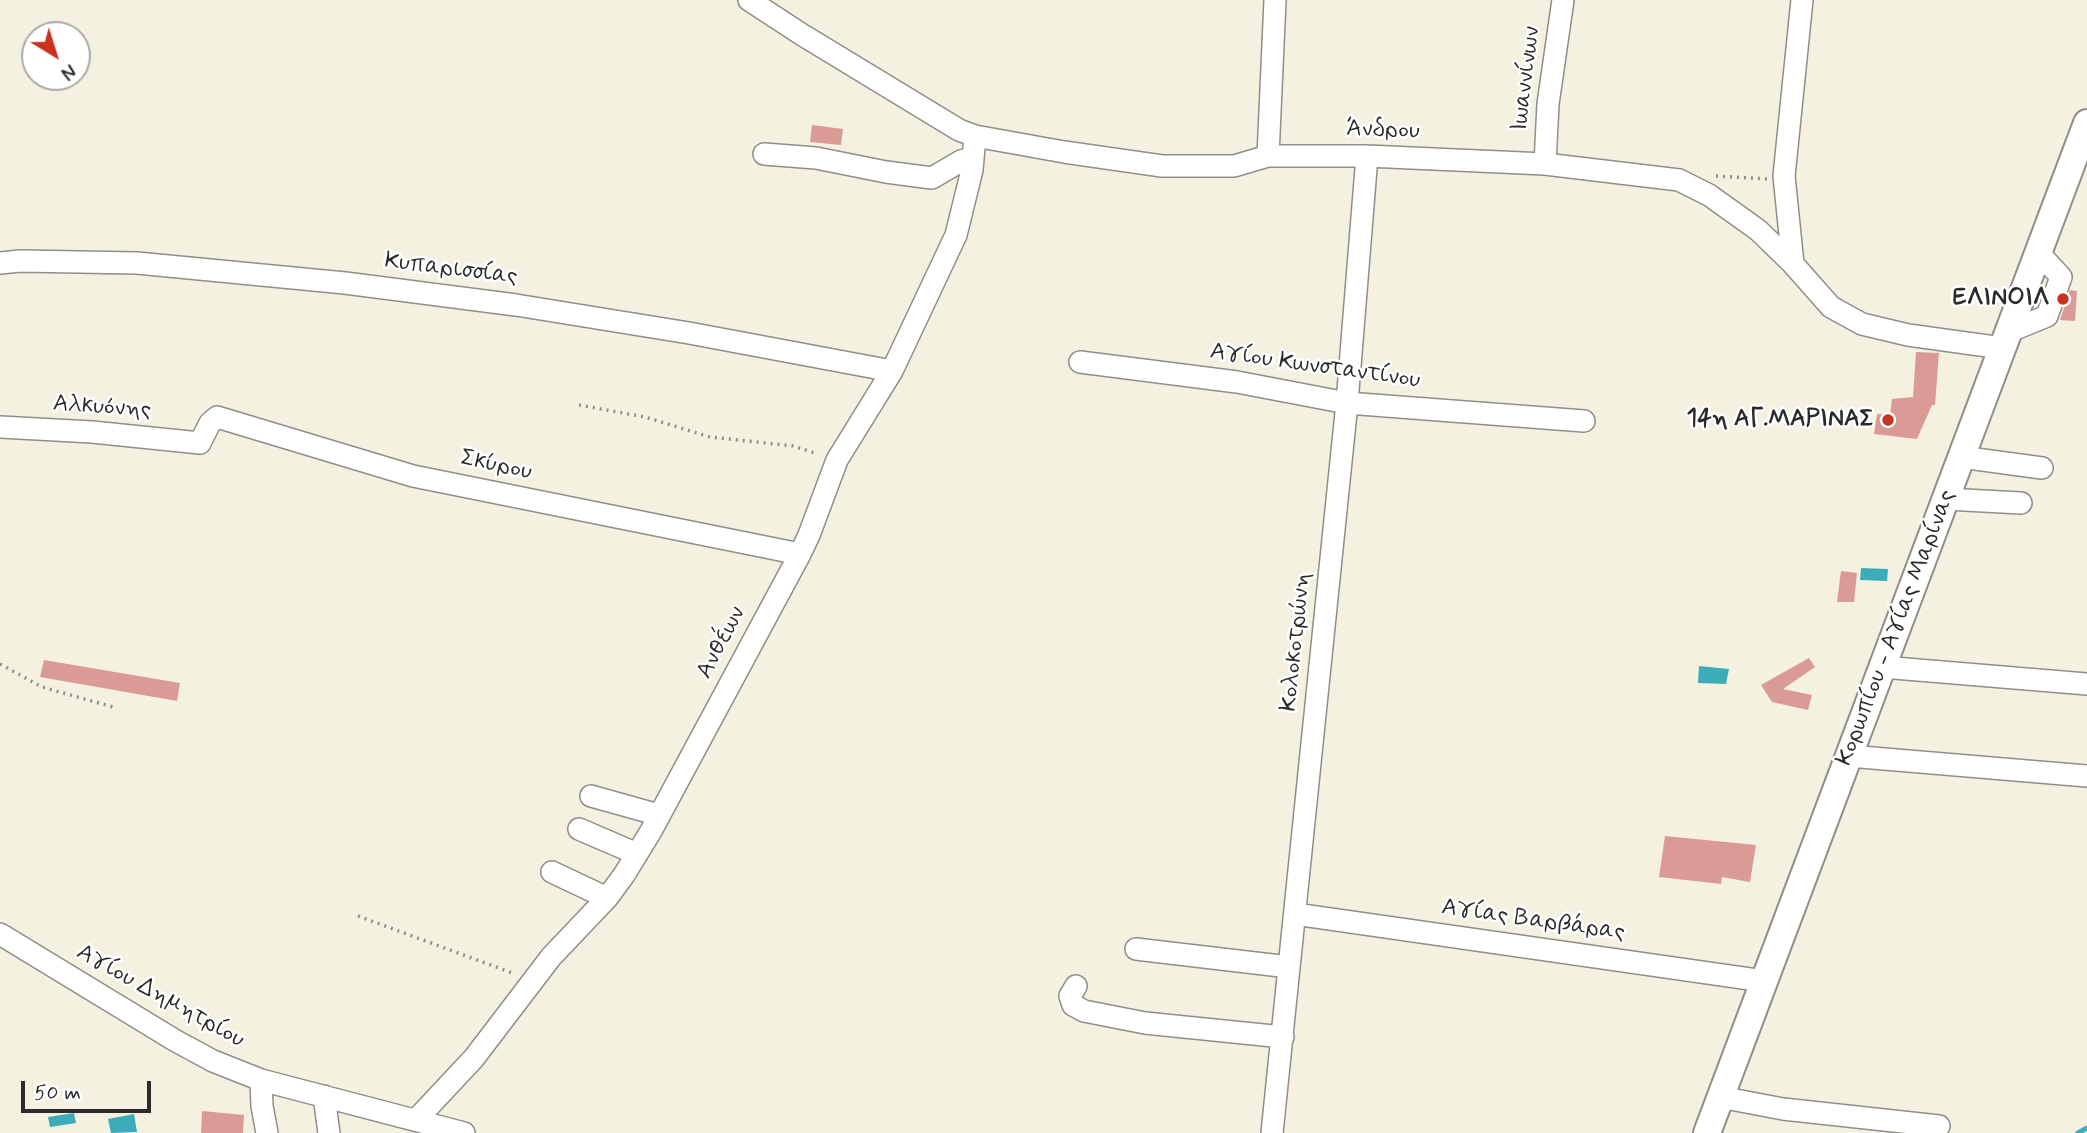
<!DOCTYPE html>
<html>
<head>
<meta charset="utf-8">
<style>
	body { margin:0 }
	#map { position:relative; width:2087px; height:1133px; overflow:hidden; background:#f4f1e1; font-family:Mynerve,sans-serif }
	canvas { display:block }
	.north { position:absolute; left:21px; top:21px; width:70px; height:70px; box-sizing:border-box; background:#fff; border:2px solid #aaa; border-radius:50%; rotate:142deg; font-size:19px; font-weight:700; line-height:28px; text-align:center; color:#2b2b2b }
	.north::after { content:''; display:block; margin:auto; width:24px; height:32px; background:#c8321e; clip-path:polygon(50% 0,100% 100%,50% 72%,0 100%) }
	.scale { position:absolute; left:21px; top:1081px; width:130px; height:32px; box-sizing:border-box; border:4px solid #2b2b2b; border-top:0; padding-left:9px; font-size:21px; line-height:24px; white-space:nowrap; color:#2b2b2b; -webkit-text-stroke:5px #fff; paint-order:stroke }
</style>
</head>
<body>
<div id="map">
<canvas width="2087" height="1133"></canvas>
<div class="north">N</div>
<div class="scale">50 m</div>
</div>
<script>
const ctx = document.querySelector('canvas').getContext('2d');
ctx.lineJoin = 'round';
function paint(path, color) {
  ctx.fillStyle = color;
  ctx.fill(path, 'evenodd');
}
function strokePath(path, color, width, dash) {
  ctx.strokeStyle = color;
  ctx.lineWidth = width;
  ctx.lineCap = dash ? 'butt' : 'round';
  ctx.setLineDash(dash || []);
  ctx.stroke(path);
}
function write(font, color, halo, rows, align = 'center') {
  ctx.font = font + ' Mynerve,sans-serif';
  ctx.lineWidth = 5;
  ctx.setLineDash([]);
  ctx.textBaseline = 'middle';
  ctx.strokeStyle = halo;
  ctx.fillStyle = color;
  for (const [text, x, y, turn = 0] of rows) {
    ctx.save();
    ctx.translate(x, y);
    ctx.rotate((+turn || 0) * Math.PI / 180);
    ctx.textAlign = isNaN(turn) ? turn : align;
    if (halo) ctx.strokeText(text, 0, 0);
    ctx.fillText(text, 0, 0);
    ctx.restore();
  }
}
const water = new Path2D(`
	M1861,568L1888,569L1887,581L1860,580Z
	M1699,666L1729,669L1726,684L1698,683Z
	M74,1113L76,1123L50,1127L48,1117Z
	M134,1114L137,1132L111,1133L108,1119Z`);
const stream = new Path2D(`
	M2078,1133L2087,1128`);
const building = new Path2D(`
	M812,125L843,129L841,145L810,142Z
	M2070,290L2077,291L2075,321L2060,320Z
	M1916,352L1939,353L1935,405H1932L1917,439L1874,434L1877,414L1890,415L1892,399L1913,397Z
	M1841,571L1857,573L1854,602H1837Z
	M1809,658L1815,667L1783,689L1812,695L1808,710L1772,702L1761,685Z
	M44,660L180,683L177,701L40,677Z
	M1665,836L1756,845L1750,882L1722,877L1721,884L1659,877Z
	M202,1111L244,1115L243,1133H201Z`);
const path = new Path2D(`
	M1716,176L1767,179
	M579,405L645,417L710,437L793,446L818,454
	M0,664L42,687L113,707
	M358,916L515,974`);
const minor = new Path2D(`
	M749,0L801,34L959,130L975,136L1064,152L1162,166H1234L1268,156H1367L1545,164L1679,180L1709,195L1758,230L1793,264L1831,307L1862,324L1908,335L2002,348
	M764,154L816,158L886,172L932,178L961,161L972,158
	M1268,156L1275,0
	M1545,164L1548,104L1563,0
	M0,263L20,261L137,263L345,283L516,305L689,333L892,371
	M1793,264L1784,176L1802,0
	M2008,332L2047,316L2061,277L2038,252
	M1080,362L1237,382L1347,403L1584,421
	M0,427L92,432L200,443L210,423L217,417L413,476L800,554
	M1961,457L2042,468
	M1946,499L2021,503
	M1882,667L2087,684
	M1849,756L2087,776
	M591,796L659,815
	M579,829L637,854
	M552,872L607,898
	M1295,914L1764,981
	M0,934L176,1041L213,1061L261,1080L464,1133
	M1136,949L1289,967
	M1076,986L1070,996L1073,1005L1084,1011L1145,1023L1283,1037
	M261,1080L262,1106L267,1133
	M324,1096L329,1133
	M1720,1097L1783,1109L1939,1126
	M416,1120L474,1058L551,957L607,898L624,875L651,831L800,554L809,535L837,460L892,371L956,235L972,170L975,136
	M1272,1133L1347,403L1367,156`);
const major = new Path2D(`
	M1707,1133L2087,123`);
const markers = [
	[2063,299,7,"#c8321e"],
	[1888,420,7,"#c8321e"]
];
const streetNames = [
	["Ιωαννίνων",1527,79,-83],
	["Άνδρου",1383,131,2],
	["Κυπαρισσίας",451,270,7],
	["Αγίου Κωνσταντίνου",1315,367,8],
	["Αλκυόνης",102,408,4],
	["Σκύρου",496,466,12],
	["Κορωπίου - Αγίας Μαρίνας",1897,628,-69],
	["Κολοκοτρώνη",1297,642,-84],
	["Ανθέων",722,643,-62],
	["Αγίας Βαρβάρας",1533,921,8],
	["Αγίου Δημητρίου",160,997,29]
];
const poiNames = [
	["ΕΛΙΝΟΙΛ",2049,299],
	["14η ΑΓ.ΜΑΡΙΝΑΣ",1874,420]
];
paint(water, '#3dacb9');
strokePath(stream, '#3dacb9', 5);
paint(building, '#da9b97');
strokePath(minor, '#908e86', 24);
strokePath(major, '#908e86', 30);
strokePath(path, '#908e86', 3.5, [2, 5]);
strokePath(minor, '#fff', 21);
strokePath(major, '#fff', 26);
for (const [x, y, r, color] of markers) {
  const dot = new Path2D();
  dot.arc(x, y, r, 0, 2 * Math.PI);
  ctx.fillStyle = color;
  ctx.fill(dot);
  strokePath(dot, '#fff', 2.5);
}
write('24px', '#2b2b2b', '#fff', streetNames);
write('bold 24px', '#2b2b2b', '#fff', poiNames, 'right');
</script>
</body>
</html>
